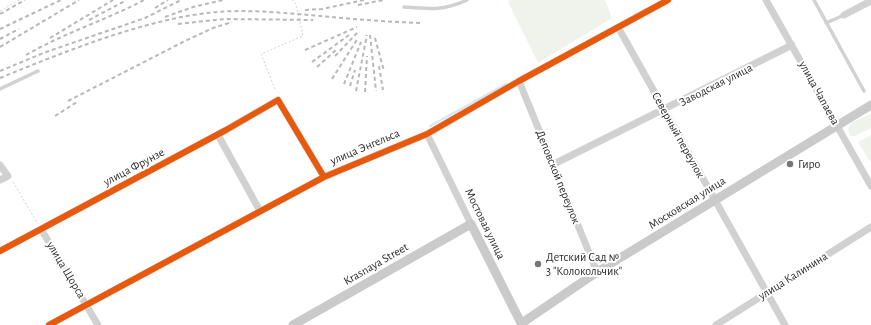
<!DOCTYPE html>
<html>
<head>
<meta charset="utf-8">
<style>
	body { margin:0 }
	canvas { display:block; background:#fff }
</style>
</head>
<body>
<canvas width="871" height="325"></canvas>
<script>
const ctx = document.querySelector('canvas').getContext('2d');
ctx.lineJoin = 'round';
function paint(path, color) {
  ctx.fillStyle = color;
  ctx.fill(path, 'evenodd');
}
function strokePath(path, color, width, dash) {
  ctx.strokeStyle = color;
  ctx.lineWidth = width;
  ctx.lineCap = dash ? 'butt' : 'round';
  ctx.setLineDash(dash || []);
  ctx.stroke(path);
}
function write(font, color, halo, rows, align = 'center') {
  ctx.font = font + ' "Alegreya Sans",sans-serif';
  ctx.lineWidth = 4;
  ctx.setLineDash([]);
  ctx.textBaseline = 'middle';
  ctx.strokeStyle = halo;
  ctx.fillStyle = color;
  for (const [text, x, y, turn = 0] of rows) {
    ctx.save();
    ctx.translate(x, y);
    ctx.rotate((+turn || 0) * Math.PI / 180);
    ctx.textAlign = isNaN(turn) ? turn : align;
    if (halo) ctx.strokeText(text, 0, 0);
    ctx.fillText(text, 0, 0);
    ctx.restore();
  }
}
const green = new Path2D(`
	M510,0H605L612,18L538,63L508,2Z
	M871,114V128L855,136H850L848,128L853,122Z
	M871,135V163L858,142Z`);
const stream = new Path2D(`
	M430,126L506,84`);
const path = new Path2D(`
	M0,11L19,0
	M275,89L261,54L303,36L296,4L292,0
	M13,182L38,224`);
const lane = new Path2D(`
	M814,0L864,91
	M404,7C429,9 444,11 467,0
	M826,23L844,15
	M0,89L38,71`);
const street = new Path2D(`
	M766,0L871,186
	M844,15L871,1
	M618,27L785,325
	M519,81L597,272
	M427,134L471,224
	M218,135L260,211
	M0,165L8,176L0,180
	M552,165L792,45
	M41,229L98,325
	M0,251L226,130L278,100L324,177
	M49,325L324,177L427,134L519,81L668,0
	M716,325L871,227`);
const secondary = new Path2D(`
	M522,323L597,272L871,105
	M293,325L471,224L522,325`);
const rail = new Path2D(`
	M358,5L384,0
	M155,8L168,0
	M305,10L322,9L364,0
	M0,14L25,0
	M165,17L193,7L223,0
	M89,20L125,1
	M178,24L225,19L313,20
	M0,29L61,0
	M370,35L376,91
	M50,38L113,0
	M375,38L384,71
	M0,39L19,29
	M0,47L79,0
	M305,50L357,27
	M26,55C64,33 106,20 144,0
	M335,56L359,31
	M312,62L349,35
	M379,66L383,90
	M317,67L336,50
	M0,71L46,52L145,18L181,0
	M0,78C64,52 147,18 217,12C255,9 294,14 332,17C362,20 393,22 423,23
	M332,79L358,38
	M344,84L361,42
	M350,86L355,70
	M356,91L367,35
	M365,92L367,56
	M68,101L185,41L213,28L232,22
	M55,116L77,102`);
const cycleway = new Path2D(`
	M0,251L226,130L278,100L324,177
	M49,325L324,177L427,134L519,81L668,0`);
const markers = [
	[790,164,4,"#767676"],
	[538,264,4,"#767676"]
];
const streetNames = [
	["Заводская улица",716,85,-27],
	["улица Чапаева",819,93,61],
	["Северный переулок",678,135,61],
	["улица Энгельса",365,147,-23],
	["улица Фрунзе",134,167,-28],
	["Деповской переулок",558,177,68],
	["Московская улица",687,203,-32],
	["Мостовая улица",485,224,64],
	["Krasnaya Street",376,264,-30],
	["улица Щорса",66,270,59],
	["улица Калинина",793,276,-32]
];
const poiNames = [
	["Гиро",798,164],
	["Детский Сад №",546,257],
	["3 \"Колокольчик\"",546,271]
];
paint(green, '#f0f3eb');
strokePath(stream, '#d8e7ef', 2);
strokePath(path, '#d1d1d1', 1, [2, 2]);
strokePath(lane, '#d1d1d1', 3.5);
strokePath(street, '#d1d1d1', 7);
strokePath(secondary, '#cacaca', 9);
strokePath(rail, '#b8b8b8', 2, [4, 3]);
strokePath(cycleway, '#e8590c', 6);
for (const [x, y, r, color] of markers) {
  const dot = new Path2D();
  dot.arc(x, y, r, 0, 2 * Math.PI);
  ctx.fillStyle = color;
  ctx.fill(dot);
  strokePath(dot, '#fff', 1.5);
}
write('12px', '#2c2c2c', '#fff', streetNames);
write('12px', '#2c2c2c', '#fff', poiNames, 'left');
</script>
</body>
</html>
